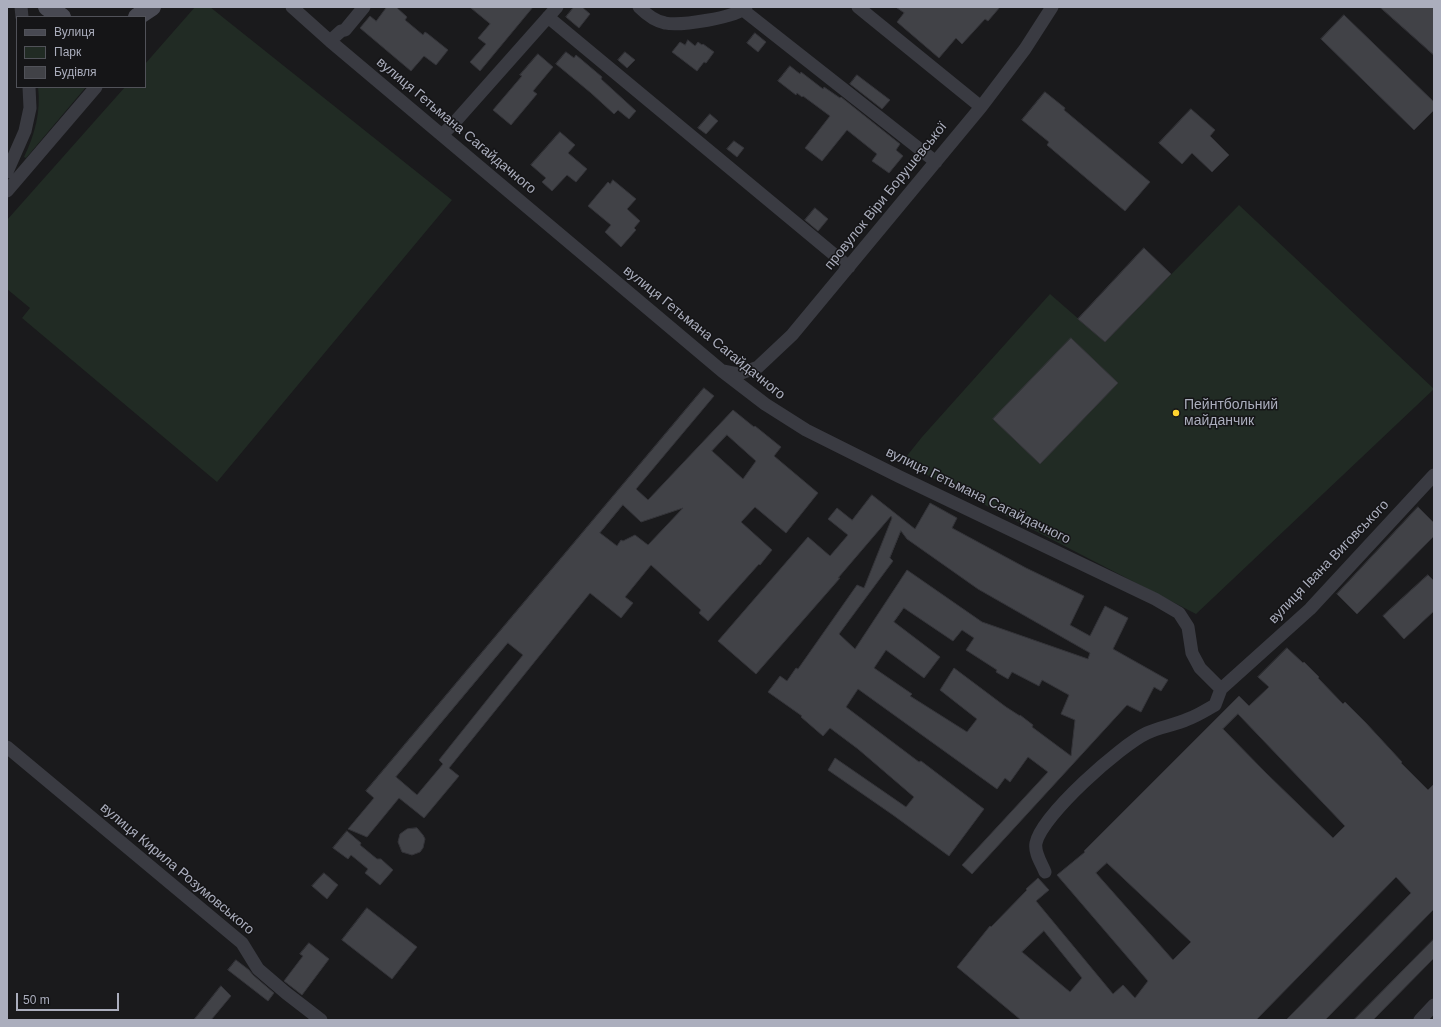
<!DOCTYPE html>
<html>
<head>
<meta charset="utf-8">
<style>
	body { margin:0 }
	#map { position:relative; width:1441px; height:1027px; overflow:hidden; background:#1a1a1c; font-family:Helvetica,sans-serif }
	canvas { display:block }
	.frame { position:absolute; inset:0; border:8px solid #abaebd; pointer-events:none }
	.legend { position:absolute; left:16px; top:16px; width:130px; height:72px; box-sizing:border-box; background:#151517; border:1px solid #515259; margin:0; padding:5px 7px; list-style:none; font-size:12px; color:#abaebd }
	.legend li { display:flex; align-items:center; gap:8px; height:20px }
	.legend b { width:20px; border:1px solid #515259 }
	.scale { position:absolute; left:16px; top:993px; width:103px; height:18px; box-sizing:border-box; border:2px solid #abaebd; border-top:0; padding-left:5px; font-size:12px; line-height:14px; white-space:nowrap; color:#abaebd; -webkit-text-stroke:3px #151517; paint-order:stroke }
</style>
</head>
<body>
<div id="map">
<canvas width="1441" height="1027"></canvas>
<div class="frame"></div>
<ul class="legend">
<li><b style="height:5px;background:#484952"></b>Вулиця</li>
<li><b style="height:11px;background:#212b24"></b>Парк</li>
<li><b style="height:11px;background:#414247"></b>Будівля</li>
</ul>
<div class="scale">50 m</div>
</div>
<script>
const ctx = document.querySelector('canvas').getContext('2d');
ctx.lineJoin = 'round';
function paint(path, color) {
  ctx.fillStyle = color;
  ctx.fill(path, 'evenodd');
}
function strokePath(path, color, width, dash) {
  ctx.strokeStyle = color;
  ctx.lineWidth = width;
  ctx.lineCap = dash ? 'butt' : 'round';
  ctx.setLineDash(dash || []);
  ctx.stroke(path);
}
function write(font, color, halo, rows, align = 'center') {
  ctx.font = font + ' Helvetica,sans-serif';
  ctx.lineWidth = 3;
  ctx.setLineDash([]);
  ctx.textBaseline = 'middle';
  ctx.strokeStyle = halo;
  ctx.fillStyle = color;
  for (const [text, x, y, turn = 0] of rows) {
    ctx.save();
    ctx.translate(x, y);
    ctx.rotate((+turn || 0) * Math.PI / 180);
    ctx.textAlign = isNaN(turn) ? turn : align;
    if (halo) ctx.strokeText(text, 0, 0);
    ctx.fillText(text, 0, 0);
    ctx.restore();
  }
}
const green = new Path2D(`
	M195,7H210L452,200L217,482L22,318L30,308L7,289V220L125,87H145V64Z
	M38,87H86L26,158L24,157C35,134 41,112 38,87Z
	M1239,205L1434,389L1196,614L902,462L922,437L1050,294L1105,342Z`);
const building = new Path2D(`
	M387,7H396L407,17L405,20L423,35L425,32L428,34L448,50L436,65L424,56L411,71L360,28L370,16L376,21Z
	M470,7H533L480,71L470,62L486,44L478,38L490,24Z
	M574,7H582L590,14L579,28L566,17Z
	M896,7H1000L988,21L985,19L962,44L956,38L939,58L897,22L904,13Z
	M1380,7H1434V55Z
	M1344,15L1434,102V110L1414,130L1321,39Z
	M755,33L766,42L758,52L747,43Z
	M688,40L695,46L698,42L702,45L703,44L714,52L706,63L704,62L697,71L672,52L680,42L685,45Z
	M566,52L574,58L576,55L602,77L601,79L636,111L629,119L618,110L614,114L591,93L556,64Z
	M625,52L635,60L627,68L618,60Z
	M538,54L553,67L533,91L537,94L511,125L493,110L522,76L520,75Z
	M790,66L800,74L801,72L823,89L824,87L840,98L841,97L900,144L896,150L903,156L889,173L872,161L877,154L847,130L822,161L805,148L830,116L803,96L802,97L797,93L796,95L778,81Z
	M857,75L890,100L882,109L850,84Z
	M1045,92L1065,108L1064,110L1150,182L1125,211L1047,145L1049,142L1022,120Z
	M1191,109L1215,130L1210,136L1229,155L1212,172L1192,153L1182,164L1159,143Z
	M710,114L718,121L706,134L698,128Z
	M560,132L575,145L568,153L587,169L576,182L567,175L552,191L542,182L546,178L531,165Z
	M734,141L744,148L737,157L727,149Z
	M613,180L636,199L627,209L640,221L634,228L636,230L621,247L605,232L611,225L588,206L608,182L610,184Z
	M815,208L828,219L818,231L805,220Z
	M1144,248L1171,274L1105,342L1078,319Z
	M1071,338L1118,383L1040,464L993,419Z
	M704,388L714,396L636,489L648,500L733,410L754,427L755,426L781,447L774,456L818,493L786,533L755,507L741,522L772,550L760,565L759,564L708,621L699,613L701,610L651,565L625,597L633,603L621,618L590,593L449,768L459,776L424,818L399,798L367,837L348,829L374,798L366,791ZM727,435L756,461L743,479L712,451ZM623,505L641,522L683,508L648,545L635,535L623,541L621,540L617,546L600,533ZM508,643L523,655L439,760L443,764L417,795L396,777Z
	M872,495L915,529L930,503L957,518L952,528L1026,568L1084,596L1070,625L1090,636L1105,606L1128,618L1113,649L1168,680L1161,691L1154,687L1141,712L1127,705L972,874L962,865L1048,772L1028,757L1010,782L1005,778L997,789L858,689L846,707L919,762L921,761L984,809L949,856L893,815L828,770L835,758L906,807L914,797L858,749L830,728L823,736L801,717L802,716L768,692L780,676L787,681L796,668L798,669L857,585L864,588L892,518L891,516L838,578H840L756,674L718,641L808,537L830,556L848,535L828,519L837,508L852,520ZM901,531L907,539L978,589L1090,653L1088,659L982,622L907,570L855,649L839,634L893,561L890,558ZM904,608L953,641L962,630L974,638L966,650L997,670L996,672L1008,679L1012,672L1039,686L1042,680L1069,695L1061,714L1075,720L1071,756L1032,727L1033,725L1020,715V716L1006,707L954,668L940,690L977,719L967,732L910,696L912,694L874,668L886,650L924,678L940,657L894,622Z
	M1418,507L1434,523V536L1357,614L1337,594Z
	M1428,575L1434,581V611L1404,639L1383,616Z
	M1287,648L1303,663L1304,662L1319,677L1318,678L1343,704L1345,702L1366,723L1402,762L1401,763L1428,790L1434,784V909L1325,1020H1286L1411,893L1396,877L1256,1020H1021L957,967L990,926L991,927L1027,890L1026,889L1038,878L1049,890L1036,901L1113,994L1123,985L1135,998L1148,981L1057,875L1085,852L1084,851L1239,696L1249,706L1269,687L1258,677ZM1238,714L1345,826L1333,838L1266,773L1223,729ZM1107,863L1191,942L1173,960L1096,873ZM1044,931L1082,978L1070,992L1022,952Z
	M417,828L423,835L425,839L423,848L420,852L412,855L402,852L398,842L400,834L407,829Z
	M347,831L361,843L360,845L377,859H381L393,870L380,885L365,873L368,869L351,855L348,859L333,848Z
	M324,873L338,885L327,899L312,886Z
	M367,908L417,947L392,979L342,940Z
	M1434,939V958L1373,1020H1354Z
	M309,943L329,959L302,995L284,981L303,956L300,954Z
	M236,960L249,970L253,975L274,993L268,1001L228,970Z
	M221,986L231,996L211,1020H194Z`);
const minor = new Path2D(`
	M21,7L22,17
	M292,7L330,41L722,371L765,404L806,430L898,476L1155,599L1179,613L1188,627L1192,653L1200,668L1221,689
	M639,7C646,14 654,21 665,23C679,26 737,18 746,7
	M858,7L981,107
	M743,10L936,162
	M548,17L849,267
	M330,41L341,31L345,30L364,7
	M442,135L454,123L557,7
	M7,172L25,131L30,108L29,87
	M7,191L96,87
	M724,371L739,374L758,367L792,335L981,107L1025,49L1052,7
	M7,747L242,943L258,969L286,993L321,1020
	M1045,872C1042,864 1034,853 1036,843C1042,815 1121,745 1147,733C1160,727 1175,725 1188,719C1197,716 1206,710 1215,705L1221,689L1310,609L1434,475
	M1420,1020L1434,1005`);
const secondary = new Path2D(`
	M47,7L62,17
	M137,17L152,7`);
const markers = [
	[1176,413,4,"#ffd42f"]
];
const streetNames = [
	["вулиця Гетьмана Сагайдачного",456,126,40],
	["провулок Віри Борушевської",886,196,-51],
	["вулиця Гетьмана Сагайдачного",704,333,39],
	["вулиця Гетьмана Сагайдачного",978,496,26],
	["вулиця Івана Виговського",1329,562,-46],
	["вулиця Кирила Розумовського",177,869,40]
];
const poiNames = [
	["Пейнтбольний",1184,405],
	["майданчик",1184,421]
];
paint(green, '#212b24');
paint(building, '#414247');
strokePath(building, '#343439', 1);
strokePath(minor, '#3a3b42', 13);
strokePath(secondary, '#484952', 18);
for (const [x, y, r, color] of markers) {
  const dot = new Path2D();
  dot.arc(x, y, r, 0, 2 * Math.PI);
  ctx.fillStyle = color;
  ctx.fill(dot);
  strokePath(dot, '#151517', 1.5);
}
write('14px', '#abaebd', '#151517', streetNames);
write('14px', '#abaebd', '#151517', poiNames, 'left');
</script>
</body>
</html>
